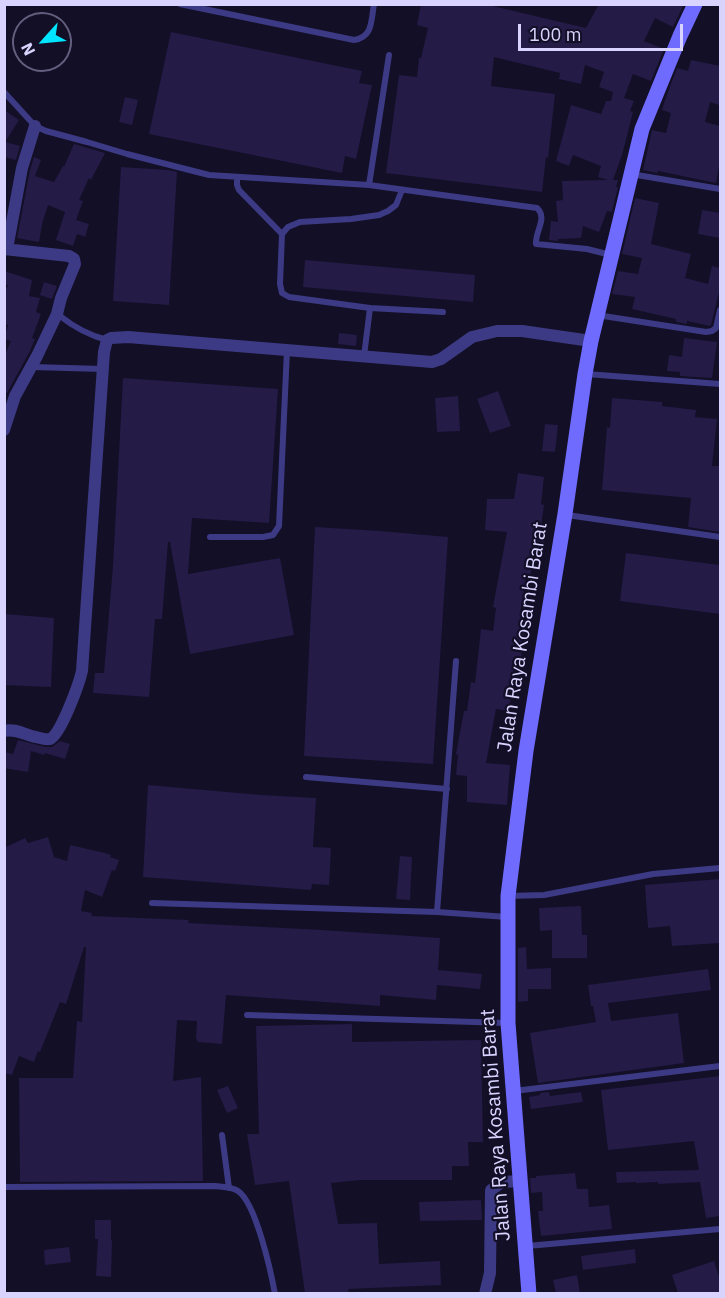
<!DOCTYPE html>
<html>
<head>
<meta charset="utf-8">
<style>
	body { margin:0 }
	#map { position:relative; width:725px; height:1298px; overflow:hidden; background:#130f26; font-family:"IBM Plex Sans",sans-serif }
	canvas { display:block }
	.frame { position:absolute; inset:0; border:6px solid #d9d4ff; pointer-events:none }
	.north { position:absolute; left:12px; top:12px; width:60px; height:60px; box-sizing:border-box; background:#130f26; border:2px solid #625e7d; border-radius:50%; rotate:243deg; font-size:16px; font-weight:700; line-height:24px; text-align:center; color:#d9d4ff }
	.north::after { content:''; display:block; margin:auto; width:21px; height:27px; background:#00e5ff; clip-path:polygon(50% 0,100% 100%,50% 72%,0 100%) }
	.scale { position:absolute; left:518px; top:24px; width:165px; height:27px; box-sizing:border-box; border:3px solid #d9d4ff; border-top:0; padding-left:8px; font-size:18px; line-height:21px; white-space:nowrap; color:#d9d4ff; -webkit-text-stroke:4px #130f26; paint-order:stroke }
</style>
</head>
<body>
<div id="map">
<canvas width="725" height="1298"></canvas>
<div class="frame"></div>
<div class="north">N</div>
<div class="scale">100 m</div>
</div>
<script>
const ctx = document.querySelector('canvas').getContext('2d');
ctx.lineJoin = 'round';
function paint(path, color) {
  ctx.fillStyle = color;
  ctx.fill(path, 'evenodd');
}
function strokePath(path, color, width, dash) {
  ctx.strokeStyle = color;
  ctx.lineWidth = width;
  ctx.lineCap = dash ? 'butt' : 'round';
  ctx.setLineDash(dash || []);
  ctx.stroke(path);
}
function write(font, color, halo, rows, align = 'center') {
  ctx.font = font + ' "IBM Plex Sans",sans-serif';
  ctx.lineWidth = 4.5;
  ctx.setLineDash([]);
  ctx.textBaseline = 'middle';
  ctx.strokeStyle = halo;
  ctx.fillStyle = color;
  for (const [text, x, y, turn = 0] of rows) {
    ctx.save();
    ctx.translate(x, y);
    ctx.rotate((+turn || 0) * Math.PI / 180);
    ctx.textAlign = isNaN(turn) ? turn : align;
    if (halo) ctx.strokeText(text, 0, 0);
    ctx.fillText(text, 0, 0);
    ctx.restore();
  }
}
const building = new Path2D(`
	M421,4H484L586,28L599,4H684L673,27L655,18L644,41L664,49L651,81L633,74L624,98L634,101L630,111L633,112L622,155L613,180H618L616,187H618L612,212L607,211L599,232L583,226L581,238L558,239V241L549,240L551,221L558,222L556,201L563,200L562,181L608,180L598,177L601,166L573,155L569,166L556,161L571,105L601,114L606,101H611L613,92L599,87L604,72L585,65L581,84L559,79L560,73L494,57L491,86L555,94L548,158L546,157L542,192L386,173L399,75L417,77L419,58H421L428,28L417,25Z
	M171,32L362,71L359,83L372,85L356,159L345,156L342,173L149,134Z
	M691,60L720,66V98L719,105L710,102L705,122L720,126V160L716,183L658,171L657,173L643,170L652,130L666,133L671,113L662,110L665,100L677,68L688,71Z
	M125,97L138,100L132,125L119,122Z
	M4,110L19,120L5,142L20,146L16,160L4,157Z
	M74,144L105,153L91,180L89,178L79,200L83,201L76,220L89,224L85,237L77,234L73,246L56,240L65,212L48,205L42,224L39,242L17,238L30,170L34,157L41,160L35,176L54,182L63,166L64,167Z
	M121,167L168,170L177,172L169,305L113,301Z
	M635,198L659,203L651,244L691,254L685,278L708,284L712,266L720,268V288L711,325L710,326L687,321V324L676,322V319L632,309L635,297L612,294L618,271L638,274L642,258L622,254Z
	M702,210L720,213V238L698,234Z
	M305,260L475,275L473,302L303,287Z
	M4,271L32,280L29,296L40,298L36,312L41,314L32,338L35,339L30,351L7,393L4,392V357L11,341L4,339L8,325L4,324V293L8,285L4,284Z
	M44,282L57,286L52,299L40,295Z
	M339,333L357,335L356,346L338,344Z
	M684,338L717,342L712,378L680,376V372L667,371L669,355L682,357Z
	M123,378L278,389L269,523L192,518L188,574L280,558L294,635L190,654L170,542H168L162,619H155L149,697L93,693L95,673H104L113,566Z
	M498,391L511,426L490,433L477,399Z
	M458,396L460,431L437,432L435,398Z
	M612,398L662,402V406L696,410L695,417L717,419L712,466H720V532L688,527L691,498L602,490L607,427L610,428Z
	M545,424L558,425L555,452L542,451Z
	M518,473L544,477L541,504L544,505L540,532L546,533L541,557L534,556L530,578H526L520,615H526L520,669L514,668L509,711L496,709L486,763L510,765L507,805L467,802V776L456,775L458,755L456,754L464,711H467L471,682L475,683L481,629L493,631L496,608L493,607L507,532L485,530L487,499H514Z
	M315,527L380,531L448,537L433,764L304,756Z
	M626,553L720,565V614L620,601Z
	M4,614L54,618L51,687L4,685Z
	M18,740L46,747H52L60,741L70,744L65,759L45,753L44,755L31,751L28,772L4,768V752L13,754Z
	M148,785L261,795L316,798L313,847L331,848L329,885L312,884L311,890L143,877Z
	M48,837L54,857L67,861L70,845L105,853L111,855L110,857L119,860L115,871L112,870L102,897L85,890L81,911L92,913L91,916L189,920L188,923L322,930L440,938L438,970L482,974L480,989L437,985L436,1000L380,995V1006L226,995L222,1044L198,1042L196,1038L197,1021L177,1020L173,1081L201,1077L203,1181L20,1182L19,1078H73L77,1021L82,1022L86,947H84L66,1004L60,1002L40,1052L38,1051L34,1062L19,1056L12,1075L4,1073V848L25,838L28,843Z
	M400,856L412,857L410,900L396,899Z
	M720,879V943L672,946L670,926L648,928L645,885Z
	M581,906L582,935H587V958H552V930L540,931L539,908Z
	M526,947L527,969L551,968V989H528V1001L518,1002V948Z
	M708,969L711,990L608,1003L611,1021L678,1013L684,1063L538,1083L530,1033L596,1022L593,1006H591L588,985Z
	M352,1024V1042L481,1040L483,1142H468L469,1166H452V1180H360L331,1183L338,1224L377,1223L379,1264L440,1261L441,1285L348,1289L349,1292L339,1293H305L289,1181L255,1185L247,1134H259L256,1026Z
	M720,1076V1216L706,1218L700,1182L658,1184V1182L636,1183V1182L617,1183L616,1172L699,1170L694,1141L608,1150L601,1090Z
	M228,1086L238,1108L227,1113L217,1090Z
	M549,1092L550,1096L581,1092L583,1102L531,1109L529,1097L540,1095V1093Z
	M575,1173L577,1189H588L589,1207L609,1205L612,1229L541,1236L538,1211H543L542,1192L531,1193L530,1178H536V1176Z
	M481,1200L482,1220L420,1221L419,1202Z
	M95,1220H111V1240H112L111,1277L96,1276L98,1239H95Z
	M69,1247L71,1262L45,1265L44,1250Z
	M635,1249L636,1263L583,1270L581,1256Z
	M714,1261L720,1280V1293H678L672,1275Z
	M577,1275L580,1293H556L553,1280Z`);
const service = new Path2D(`
	M180,4L354,40C373,37 371,21 374,4
	M4,92L35,126L46,131L87,142L127,154L209,175L369,185L537,208C548,218 535,231 536,244L587,249L611,255
	M631,174L720,189
	M237,177V185L239,190L282,234
	M369,185L389,55
	M370,308L443,312
	M597,315L706,332L712,331L716,328L720,310
	M60,316C75,328 88,335 107,340
	M364,356L370,308L289,297L282,293L280,284L282,234L288,227L300,222L351,219L379,215L388,211L396,205L402,190
	M32,367L103,369
	M586,374L720,384
	M567,515L720,537
	M210,537H263L273,535L279,526L287,350
	M306,777L447,789
	M508,896L544,895L653,874L720,868
	M152,903L437,912L507,917
	M437,912L456,661
	M247,1015L507,1023
	M514,1091L720,1066
	M222,1135L229,1188
	M4,1187L215,1186C222,1187 232,1187 238,1191C256,1203 271,1272 275,1294
	M527,1246L720,1229`);
const minor = new Path2D(`
	M4,249L69,256L74,259L75,264L61,298L57,314L37,356L15,396L4,430
	M7,249L22,168L35,126
	M4,731C16,728 25,735 36,737C40,738 46,740 50,739C61,734 79,684 82,671L104,352L107,340L111,338L128,337L432,362L441,359L472,337L497,331H522L591,341
	M485,1294L490,1273L491,1190L502,1182L521,1181`);
const secondary = new Path2D(`
	M529,1294L508,1023V896L526,751L565,514L585,374L591,341L642,129L680,36L695,4`);
const streetNames = [
	["Jalan Raya Kosambi Barat",523,637,-81],
	["Jalan Raya Kosambi Barat",496,1125,-94]
];
paint(building, '#241b47');
strokePath(service, '#3d3a85', 6);
strokePath(minor, '#3d3a85', 12);
strokePath(secondary, '#6f6bff', 15);
write('20px', '#d9d4ff', '#130f26', streetNames);
</script>
</body>
</html>
